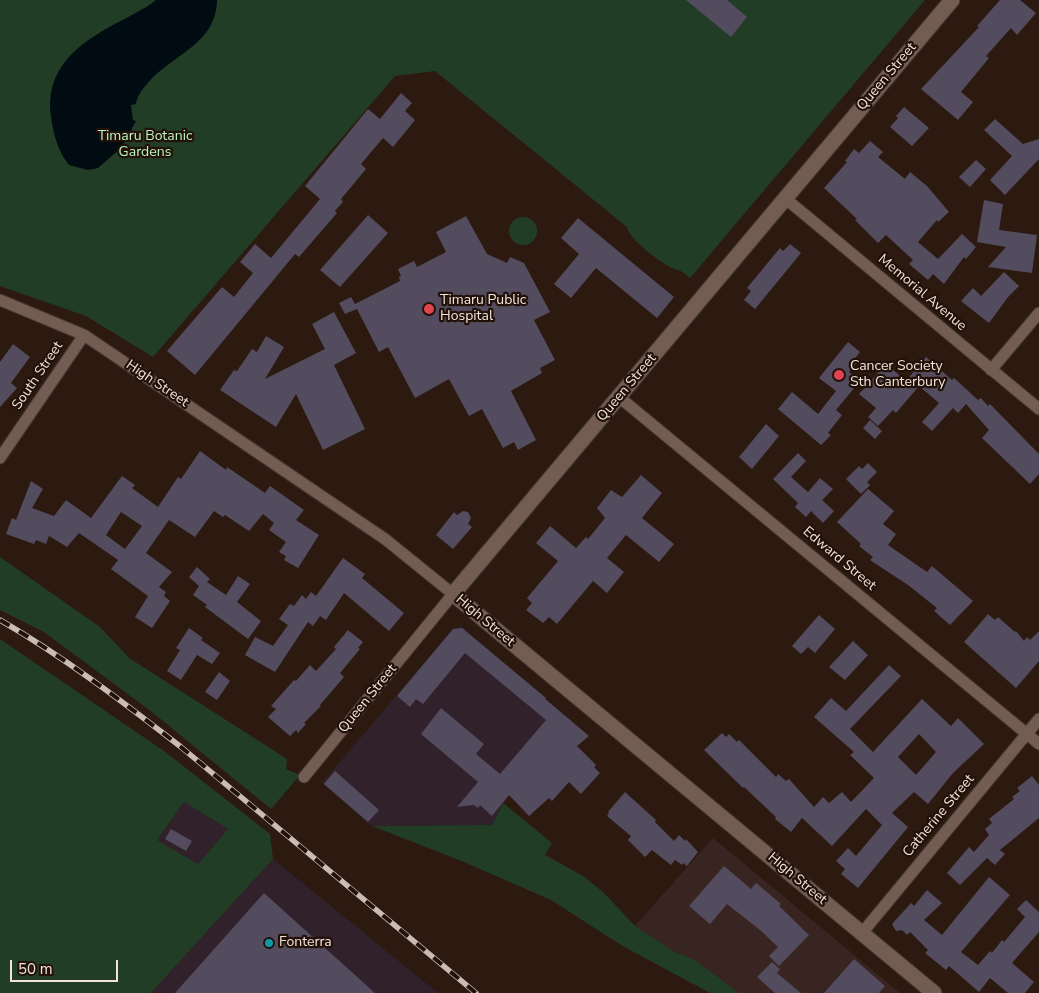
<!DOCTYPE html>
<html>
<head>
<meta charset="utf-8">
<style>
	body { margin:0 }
	#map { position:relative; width:1039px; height:993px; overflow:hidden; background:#2c1a11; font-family:"Nunito Sans",sans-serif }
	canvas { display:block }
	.scale { position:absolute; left:10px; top:960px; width:108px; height:22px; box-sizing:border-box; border:2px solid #f0e4dd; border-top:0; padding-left:6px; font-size:15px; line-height:18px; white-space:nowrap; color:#f0e4dd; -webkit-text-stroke:4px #221108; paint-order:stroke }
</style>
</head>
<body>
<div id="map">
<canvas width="1039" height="993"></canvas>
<div class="scale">50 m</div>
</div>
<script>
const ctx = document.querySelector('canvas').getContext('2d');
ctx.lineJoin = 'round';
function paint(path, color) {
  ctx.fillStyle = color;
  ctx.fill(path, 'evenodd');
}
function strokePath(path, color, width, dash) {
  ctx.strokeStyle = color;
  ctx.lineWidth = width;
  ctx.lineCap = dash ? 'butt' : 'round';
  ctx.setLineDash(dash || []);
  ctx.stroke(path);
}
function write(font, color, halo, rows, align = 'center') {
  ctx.font = font + ' "Nunito Sans",sans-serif';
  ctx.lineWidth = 4.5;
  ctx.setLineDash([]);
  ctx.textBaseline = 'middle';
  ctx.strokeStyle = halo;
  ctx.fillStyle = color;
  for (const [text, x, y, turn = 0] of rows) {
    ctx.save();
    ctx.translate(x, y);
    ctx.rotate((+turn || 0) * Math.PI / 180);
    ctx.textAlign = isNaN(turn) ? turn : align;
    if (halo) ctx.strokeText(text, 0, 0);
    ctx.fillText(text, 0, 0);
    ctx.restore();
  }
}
const commercial = new Path2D(`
	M713,838L900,993H739L695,960L675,952L635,926Z`);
const industrial = new Path2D(`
	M462,627L572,721L503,803L492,825L372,826L322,783L453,629Z
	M184,802L228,829L198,864L157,840Z
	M273,859L438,993H151Z`);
const green = new Path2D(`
	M0,0H925L690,278L681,271C668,270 628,239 627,227L435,71L395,76L153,357L86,316L0,286Z
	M509 231a14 14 0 1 1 28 0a14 14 0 1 1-28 0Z
	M0,557L100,627L129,658L287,759L286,769L300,775L271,809L152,712L44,632L0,610Z
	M0,639L164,751L270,834L273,859L151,993H0ZM184,802L228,829L198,864L157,840Z
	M503,803L552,843L545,855L583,876L603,892L635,926L675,952L695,960L739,993H710L621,945L551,900L464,862L372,826L492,825Z`);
const water = new Path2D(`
	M156,0H217C216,45 172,54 147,84C142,90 137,96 136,104L131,105L133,120L136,121L122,147L98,168L88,170L69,165C58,152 53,133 51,116C44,60 91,36 134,14C142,9 149,6 156,0Z`);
const building = new Path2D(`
	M686,0H727L747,17L731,37Z
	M1000,0H1020L1036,13L1017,35L1011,28L986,56L989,58L961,92L973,102L958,120L921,89L979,27L977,26Z
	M401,93L412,103L405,111L415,120L393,147L383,138L361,164L366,169L341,199L343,202L335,211L337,213L299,257L295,254L195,375L167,351L222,287L234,297L253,273L240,262L255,244L271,258L320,199L305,186L368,109L380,119Z
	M904,107L929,128L912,146L890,127L898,118L896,116Z
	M995,119L1023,144L1039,139V159L1005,195L990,180L1012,156L984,130Z
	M870,141L883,152L878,157L905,179L910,172L927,186L949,212L938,222L937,220L918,242L938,259L962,234L976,247L966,259L964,257L944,284L933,274L928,280L909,264L913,260L886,235L878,243L855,220L857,219L824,188L847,162L845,161L854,149L859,153Z
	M976,160L986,169L970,187L959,177Z
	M984,200L1003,204L999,230L1037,235L1032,273L988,267L1006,247L977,242Z
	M368,215L388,233L340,287L320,270Z
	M466,216L487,254L507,263L510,257L524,263L550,312L534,320L555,360L540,368L542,373L511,391L536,440L518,450L514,442L503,448L482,409L469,416L449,379L415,398L388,347L379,352L357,309L345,314L339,303L351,297L355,304L400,281L399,277L401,276L398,269L414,261L417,267L446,252L436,232Z
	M578,218L674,297L657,318L596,268L571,298L554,284L579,254L561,238Z
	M790,244L801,253L755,309L744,300L751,291L747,288L780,248L783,251Z
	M1004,272L1019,286L1008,297L989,323L961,301L973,288L981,296Z
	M334,312L356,353L334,365L365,429L323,450L296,394L276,427L220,390L234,370L237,371L252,349L257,352L266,336L284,347L265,379L325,349L312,324Z
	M848,342L860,352L853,361L856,363L849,372L860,381L836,410L842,415L828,433L831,435L821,445L778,409L792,392L818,414L836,391L819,378Z
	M13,344L30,357L11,383L17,388L0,407V362Z
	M926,357L952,380L954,378L978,400L981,398L988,406L990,404L1039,454V474L1030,484L982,438L989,430L966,404L958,413L953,408L932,431L922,422L939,403L919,386L896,413L893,410L878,426L868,417L876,408L859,394L886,364L906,381Z
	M870,420L882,431L875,439L863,428Z
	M766,424L779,436L752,469L739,457Z
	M200,451L226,470L227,467L265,493L270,486L304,510L296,520L319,535L298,568L284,560L286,556L279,552L286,542L269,530L274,523L263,514L249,531L225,515L223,517L214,511L195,537L169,520L146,553L172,572L159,587L166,592L164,596L170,601L152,628L135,617L148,596L111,569L118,560L79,533L67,547L49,536L46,544L36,540L34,544L6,534L12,518L16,520L31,481L43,489L32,508L54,516L66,500L91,518L122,476L135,485L132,488L158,507L178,477L181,479ZM121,512L142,526L125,549L106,535Z
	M798,453L806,461L791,477L808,492L820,478L833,489L822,500L834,511L823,523L811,511L806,517L795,507L798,503L773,479Z
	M868,463L877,472L867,482L870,485L861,494L846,479L859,466L862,469Z
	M641,475L662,493L642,518L674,544L659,562L626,535L607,558L624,572L607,593L593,581L557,624L549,617L543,623L526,610L532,603L527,598L558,561L536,543L550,526L576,548L586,537L588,539L605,518L597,508L611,490L622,497Z
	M868,489L894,511L883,524L896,534L888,545L927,572L932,566L973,601L950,625L934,611L937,608L908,585L870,560L873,557L859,546L861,544L837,522Z
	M463,511L468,512L471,518L468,524L472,527L453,549L436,535L454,512L457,515Z
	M343,558L365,574L362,578L404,613L389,631L344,593L326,620L320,616L313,626L308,622L275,672L245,655L255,637L273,646L288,625L279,619L290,604L294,606L302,595L306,599L311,592L316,596Z
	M197,567L210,579L207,582L226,595L238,576L250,584L237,602L261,621L248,639L205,607L207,605L193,595L199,586L189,577Z
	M988,614L995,620L998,617L1015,632L1016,631L1024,641L1027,637L1030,640L1039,631V661L1016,688L964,642Z
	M819,615L835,629L815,653L808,647L801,654L792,646Z
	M189,628L203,638L201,640L220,653L212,664L197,655L181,680L167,671L180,650L176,648Z
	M462,628L546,698L545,699L589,736L577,746L596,765L594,767L600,773L581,794L569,782L552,801L549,798L529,816L509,795L492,816L480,805L478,808L474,805L457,807L478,782L421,734L441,708L484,744L476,754L500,774L546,720L465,653L423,704L416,699L410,707L397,696L453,629Z
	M348,630L363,642L358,648L360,649L340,673L344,677L320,705L321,706L304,723L306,724L298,733L296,730L290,736L268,717L276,709L271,706L294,680L296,681L310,665L316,671L336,649L334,647Z
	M853,641L868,655L845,680L829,667Z
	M889,665L901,676L850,729L873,752L922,699L951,726L958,718L984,744L953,773L928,804L914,792L892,813L908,827L858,888L841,874L845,869L836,861L848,848L856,856L882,825L866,809L832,846L802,818L791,832L775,819L776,817L744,787L743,788L704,750L722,733L726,737L729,734L737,742L739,740L776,777L778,774L786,781L789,779L814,807L823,797L829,803L842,792L851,802L874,778L850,755L854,752L814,717L831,698L846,711ZM919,734L936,752L916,775L898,757Z
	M219,672L230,681L217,700L205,692Z
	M335,771L379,810L368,822L324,784Z
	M1032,776L1039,785V818L1000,850L1005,854L995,865L987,858L960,885L947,873L969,847L974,852L989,835L985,829L992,823L989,819L1014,799L1012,797L1020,791L1017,788Z
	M625,792L656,820L655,822L674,841L679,835L685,841L686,839L698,852L687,866L683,863L682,865L675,860L671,865L652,850L645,857L628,840L631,836L607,816L609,813L608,812Z
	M171,829L192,841L186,851L165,839Z
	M724,866L751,889L756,883L781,904L779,906L809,935L779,966L769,956L778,947L760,930L727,904L710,924L689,906Z
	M989,877L1010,895L961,952L978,965L990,951L992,953L1002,940L1004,942L1025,917L1017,909L1026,900L1039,912V932L1012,963L1034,982L1025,993H1008L990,978L979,992L949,966L946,970L925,953L928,950L910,932L907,935L902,930L896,931L892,924L911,903L914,906L927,890L942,903L924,920L942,935Z
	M264,893L375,993H175Z
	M854,959L885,986L879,993H824Z
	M772,962L780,969L777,973L801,993H775L757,977Z`);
const street = new Path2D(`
	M786,199L1039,409
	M0,300L84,335L385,539L453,594L304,777
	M991,370L1039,313
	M619,397L1039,744
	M0,458L84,335
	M862,933L1039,719`);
const secondary = new Path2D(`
	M934,993L453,594L952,0`);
const rail = new Path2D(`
	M0,620C64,657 123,702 181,747L476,993`);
const markers = [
	[429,309,6,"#e0444e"],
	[839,375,6,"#e0444e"],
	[269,943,5,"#0f9aa8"]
];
const streetNames = [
	["Queen Street",887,77,-50],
	["Memorial Avenue",922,293,40],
	["South Street",38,376,-56],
	["High Street",157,384,34],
	["Queen Street",627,388,-50],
	["Edward Street",839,559,40],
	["High Street",485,621,40],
	["Queen Street",368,699,-51],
	["Catherine Street",939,816,-50],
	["High Street",797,879,40]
];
const parkNames = [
	["Timaru Botanic",145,137],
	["Gardens",145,153]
];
const poiNames = [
	["Timaru Public",440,301],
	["Hospital",440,317],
	["Cancer Society",850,367],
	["Sth Canterbury",850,383],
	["Fonterra",279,943]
];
paint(commercial, '#382521');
paint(industrial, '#31212a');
paint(green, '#223d26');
paint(water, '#000c12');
paint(building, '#534b5e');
strokePath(street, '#443631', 13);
strokePath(secondary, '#443631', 17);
strokePath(street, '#735d52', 11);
strokePath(secondary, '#735d52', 15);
strokePath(rail, '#cabcb5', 5.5);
strokePath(rail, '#221108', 4, [11]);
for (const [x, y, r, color] of markers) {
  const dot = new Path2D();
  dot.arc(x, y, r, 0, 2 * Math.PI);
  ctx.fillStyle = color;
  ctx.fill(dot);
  strokePath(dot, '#221108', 2);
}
write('14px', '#f0e4dd', '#221108', streetNames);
write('14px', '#b8f5bf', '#221108', parkNames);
write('14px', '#f0e4dd', '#221108', poiNames, 'left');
</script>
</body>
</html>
